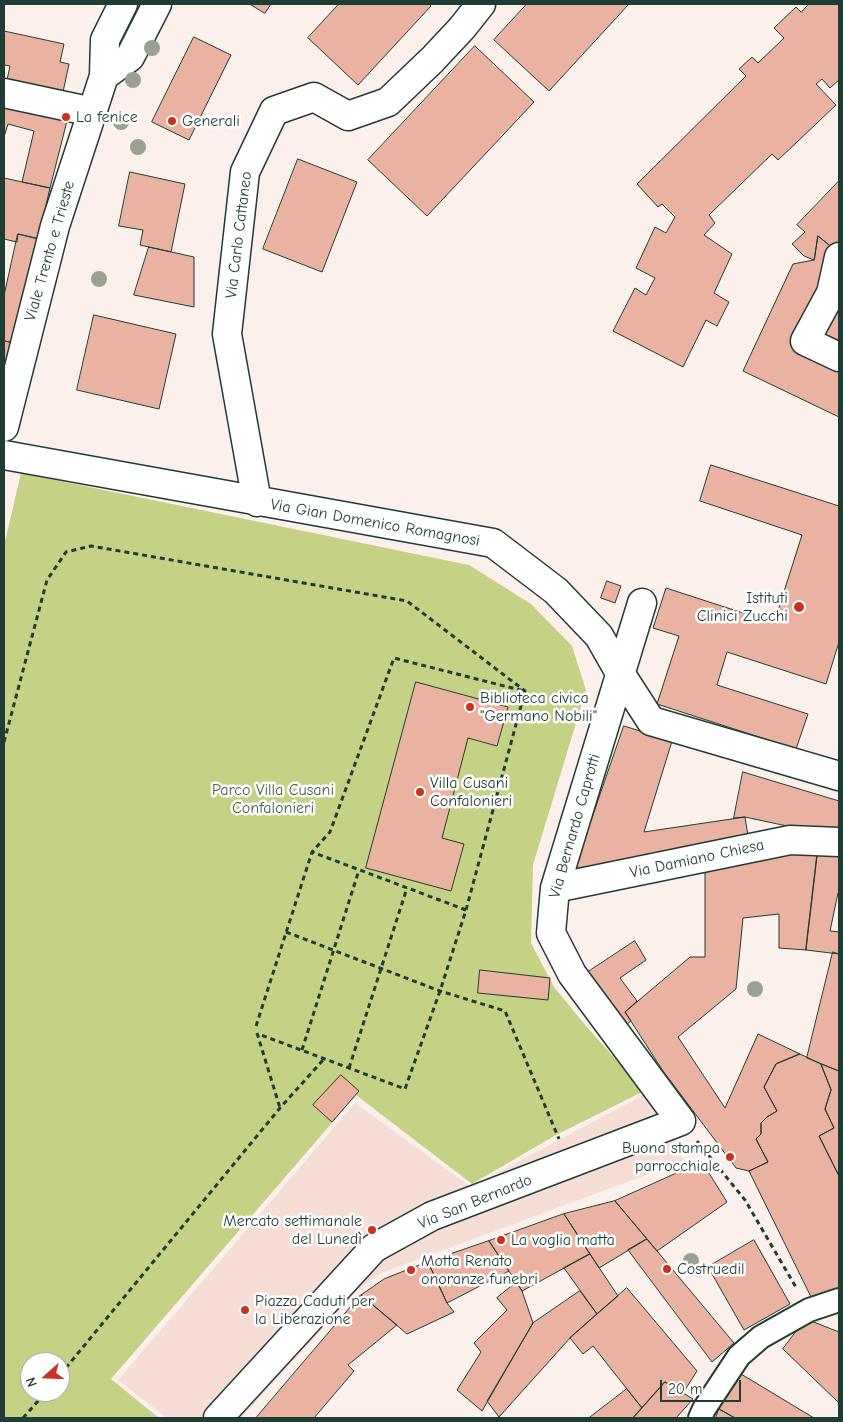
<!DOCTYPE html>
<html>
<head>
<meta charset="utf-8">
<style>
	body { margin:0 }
	#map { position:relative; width:843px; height:1422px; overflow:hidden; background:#fbf0ec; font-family:"Comic Neue",sans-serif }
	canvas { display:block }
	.frame { position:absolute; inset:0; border:5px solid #1f3d34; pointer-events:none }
	.north { position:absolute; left:20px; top:1352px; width:50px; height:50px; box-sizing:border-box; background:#fff; border:1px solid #a5b1ae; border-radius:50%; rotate:250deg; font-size:14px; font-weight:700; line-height:20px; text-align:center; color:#1f3d34 }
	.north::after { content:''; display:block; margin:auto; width:18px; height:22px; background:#c8321e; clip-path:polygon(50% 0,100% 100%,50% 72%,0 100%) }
	.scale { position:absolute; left:660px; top:1380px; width:81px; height:22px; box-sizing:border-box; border:2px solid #1f3d34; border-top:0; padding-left:6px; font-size:15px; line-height:18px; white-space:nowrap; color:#1f3d34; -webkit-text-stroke:4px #fff; paint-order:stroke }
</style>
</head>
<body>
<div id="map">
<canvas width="843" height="1422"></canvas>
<div class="frame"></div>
<div class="north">N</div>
<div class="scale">20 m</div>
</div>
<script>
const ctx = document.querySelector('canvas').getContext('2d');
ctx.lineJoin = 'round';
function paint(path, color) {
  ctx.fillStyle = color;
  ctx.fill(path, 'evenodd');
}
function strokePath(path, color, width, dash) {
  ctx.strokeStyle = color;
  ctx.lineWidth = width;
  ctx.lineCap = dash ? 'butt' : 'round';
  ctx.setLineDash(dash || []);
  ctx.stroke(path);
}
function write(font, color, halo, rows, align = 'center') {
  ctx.font = font + ' "Comic Neue",sans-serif';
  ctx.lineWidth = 5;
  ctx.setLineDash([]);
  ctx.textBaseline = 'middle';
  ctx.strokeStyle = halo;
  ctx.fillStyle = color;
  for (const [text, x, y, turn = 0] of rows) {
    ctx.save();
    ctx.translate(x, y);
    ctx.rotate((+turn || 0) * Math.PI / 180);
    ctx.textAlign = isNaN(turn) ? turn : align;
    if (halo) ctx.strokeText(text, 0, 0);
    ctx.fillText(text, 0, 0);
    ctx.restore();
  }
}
const built = new Path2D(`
	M649,1092L684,1161L381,1273L358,1290L241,1418H167L118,1380L355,1103L471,1187Z`);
const green = new Path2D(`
	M21,473L469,565L531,604L572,646L586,690L533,865L531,943L554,987L586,1026L644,1091L556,1135L472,1184L356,1095L111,1379L159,1418H4V546ZM30,1362H60V1392H30Z`);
const building = new Path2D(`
	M250,4H271L265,13Z
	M339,4H429L431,6L358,85L308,38Z
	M527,4H629L549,91L494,40Z
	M809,4H839V80L830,88L822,79L816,84L836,105L778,160L772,154L709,215L715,223L704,235L732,254L714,293L729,302L717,326L706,320L683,367L613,331L635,288L646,295L655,278L636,268L655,227L666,233L675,217L662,204L658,207L637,184L746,76L739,69L752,57L758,63L784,38L774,28L796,7L801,12Z
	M4,31L64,44L60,62L69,64L63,92L7,80L10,66L4,65Z
	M194,37L231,55L189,140L152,122Z
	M475,46L534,102L427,216L368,160Z
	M4,97L69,113L50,188L22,182L34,131L8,124L4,137Z
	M298,159L357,182L322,272L263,249Z
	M130,172L185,184L171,252L140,245L143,230L119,226Z
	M4,178L50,188L38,239L18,234L17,242L4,239Z
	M839,181V244L834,249L818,236L814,260L804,256L792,244L805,232L797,225Z
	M18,234L45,240L20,344L4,341V296Z
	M818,236L834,249L802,343L839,361V417L743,371L793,264L814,260Z
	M149,247L194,257V307L134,295Z
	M839,274V354L809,340Z
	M94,315L176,334L159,409L77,390Z
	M4,341L20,344L4,421Z
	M711,465L839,506V642L826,684L727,652L717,685L808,714L796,749L657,704L679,636L653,628L666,588L774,623L802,535L700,501Z
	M607,581L621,586L615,603L601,598Z
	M416,682L508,707L497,746L468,738L442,838L464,844L451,891L366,868Z
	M624,726L672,741L644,832L745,817L749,842L573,874Z
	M743,772L839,801V834L815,832L745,817L734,818Z
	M818,848L839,850V893H838L830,931L839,932V954L806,950Z
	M818,848L806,950L779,948V914L743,918L736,989L678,1037L725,1108L758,1034L800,1054L776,1064L764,1087L777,1111L767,1117L761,1123V1134L756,1139L768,1162L749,1171L736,1168L663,1071L625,1012L690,957H705V862Z
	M635,941L646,960L620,978L637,1001L625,1012L631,1021L623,1027L585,974Z
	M833,952L839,954V1071L807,1058Z
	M480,970L550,978L548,1000L478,993Z
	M800,1054L821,1064L831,1090L825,1109L834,1128L819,1136L839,1176V1288L813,1301L749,1171L768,1162L756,1139L761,1134V1123L767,1117L777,1111L764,1087L776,1064Z
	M821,1064L839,1071V1176L819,1136L834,1128L825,1109L831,1090Z
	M341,1075L359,1091L332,1122L313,1105Z
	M702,1162L727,1202L657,1251L615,1201Z
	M615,1201L647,1239L599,1268L564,1214Z
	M564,1214L590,1254L522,1291L489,1241Z
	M647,1239L734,1343L712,1362L628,1250Z
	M754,1240L790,1304L744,1330L708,1267Z
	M489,1241L509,1271L447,1303L428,1262Z
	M590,1254L618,1296L597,1314L564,1268Z
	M428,1262L447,1303L454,1312L407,1334L361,1295L384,1279Z
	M517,1282L522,1291L533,1323L482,1411L457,1390L481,1352L474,1343L507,1310L497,1298Z
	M627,1288L697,1371L683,1393L665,1382L642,1408L593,1346L583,1354L570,1338Z
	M580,1291L597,1314L570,1338L499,1417L487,1401L533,1323Z
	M361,1295L397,1325L348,1365L354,1371L314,1418H256Z
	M806,1319L839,1332V1403L783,1349Z
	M741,1374L814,1418H735L719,1409Z
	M665,1382L693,1399L676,1418H633Z
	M627,1389L642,1408L633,1418H589Z
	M719,1409L735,1418H716Z`);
const path = new Path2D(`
	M4,742L47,580L66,552L91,546L407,601L525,691L466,910L440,991L405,1089L261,1035
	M466,910L312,852L330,832L394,658L524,691
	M286,932L440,991L505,1011L559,1139
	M256,1026L312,852
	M257,1033L280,1108
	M302,1050L359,870
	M349,1068L407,888
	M697,1141L745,1200L797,1289
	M60,1375L280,1108L324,1059
	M23,1418L46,1392`);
const pedestrian = new Path2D(`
	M700,1418L704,1409L739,1356L761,1337L809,1310L839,1300`);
const minor = new Path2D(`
	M4,93L93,112
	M839,257L831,293L805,341L839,357
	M4,455L493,543L556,591L599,636L620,673L651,721L839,776
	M257,502L227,334L245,172L274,111L314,97L348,116L388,102L432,60L462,28L481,4
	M555,888L790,840L839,842
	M218,1418L374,1248L432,1216L681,1121L572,974L551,933L555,888L642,603`);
const secondary = new Path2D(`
	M104,76L130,57L157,4
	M4,427L55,226L104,76L105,40L123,4`);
const trees = [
	[152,48],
	[133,80],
	[121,122],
	[138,147],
	[99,279],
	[755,989],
	[691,1261]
];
const markers = [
	[66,117,5,"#c8321e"],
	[172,121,5,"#c8321e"],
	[799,607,6,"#c8321e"],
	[470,707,5,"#c8321e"],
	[420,792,5,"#c8321e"],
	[730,1157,5,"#c8321e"],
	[372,1230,5,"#c8321e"],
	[501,1240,5,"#c8321e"],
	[667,1269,5,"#c8321e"],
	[411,1270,5,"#c8321e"],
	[245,1310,5,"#c8321e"]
];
const poiNames = [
	["La fenice",76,117],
	["Generali",182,121],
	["Istituti",788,598,"right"],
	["Clinici Zucchi",788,616,"right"],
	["Biblioteca civica",480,698],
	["\"Germano Nobili\"",480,716],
	["Villa Cusani",430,783],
	["Confalonieri",430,801],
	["Buona stampa",720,1148,"right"],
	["parrocchiale",720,1166,"right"],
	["Mercato settimanale",362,1221,"right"],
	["del Lunedì",362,1239,"right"],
	["La voglia matta",511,1240],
	["Motta Renato",421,1261],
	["onoranze funebri",421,1279],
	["Costruedil",677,1269],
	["Piazza Caduti per",255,1301],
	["la Liberazione",255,1319]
];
const streetNames = [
	["Via Carlo Cattaneo",239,235,-83],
	["Viale Trento e Trieste",50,251,-74],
	["Via Gian Domenico Romagnosi",375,523,10],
	["Via Bernardo Caprotti",575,826,-74],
	["Via Damiano Chiesa",697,859,-12],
	["Via San Bernardo",475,1202,-22]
];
const parkNames = [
	["Parco Villa Cusani",273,790],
	["Confalonieri",273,808]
];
paint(built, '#f6ded6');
paint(green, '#c5d185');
paint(building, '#eab3a1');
strokePath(building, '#1f3d34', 1);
strokePath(pedestrian, '#1f3d34', 26);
strokePath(minor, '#1f3d34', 31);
strokePath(secondary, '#1f3d34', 31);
strokePath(path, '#1f3d34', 3, [5, 4]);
strokePath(pedestrian, '#fff', 22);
strokePath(minor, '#fff', 28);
strokePath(secondary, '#fff', 28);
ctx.fillStyle = '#99a292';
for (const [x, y] of trees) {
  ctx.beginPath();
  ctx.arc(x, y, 8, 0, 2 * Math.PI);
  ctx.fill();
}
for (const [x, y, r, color] of markers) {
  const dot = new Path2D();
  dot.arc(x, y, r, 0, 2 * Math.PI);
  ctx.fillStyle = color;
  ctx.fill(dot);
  strokePath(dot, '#fff', 2);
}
write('16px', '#1f3d34', '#fff', poiNames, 'left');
write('16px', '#1f3d34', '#fff', streetNames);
write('16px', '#486248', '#fff', parkNames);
</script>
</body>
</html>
